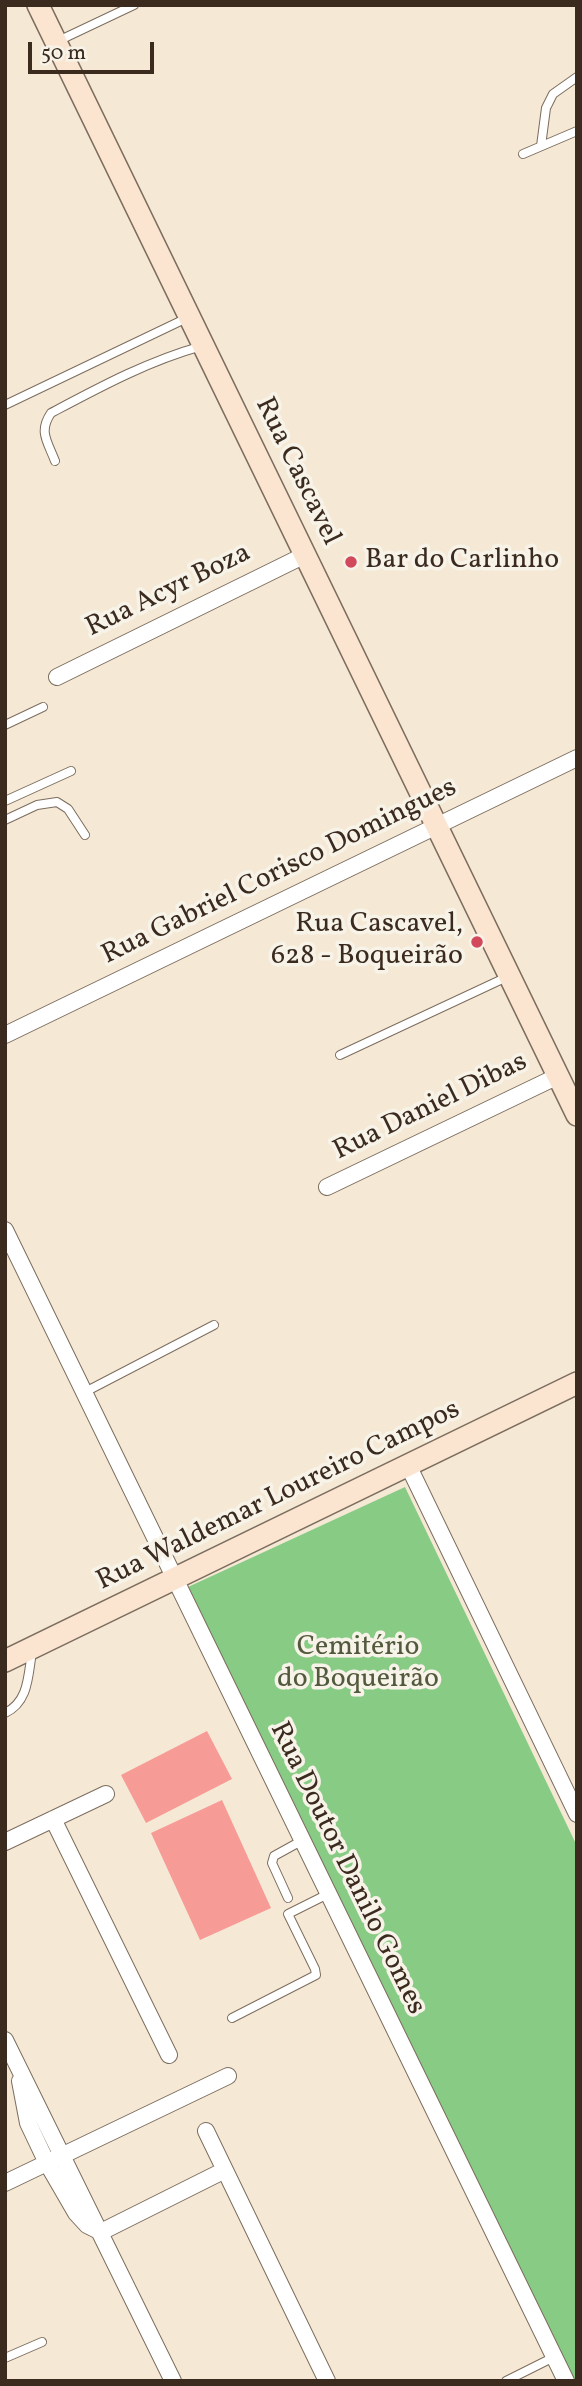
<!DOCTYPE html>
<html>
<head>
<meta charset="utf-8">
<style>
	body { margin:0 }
	#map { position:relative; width:582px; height:2386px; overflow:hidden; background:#f5e9d5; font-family:Vollkorn,serif }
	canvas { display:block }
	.frame { position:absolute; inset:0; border:7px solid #3b2a1e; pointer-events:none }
	.scale { position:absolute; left:28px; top:42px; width:126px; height:32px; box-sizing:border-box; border:4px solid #3b2a1e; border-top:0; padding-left:9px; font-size:21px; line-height:24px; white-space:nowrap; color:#3b2a1e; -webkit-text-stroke:5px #f7f3e8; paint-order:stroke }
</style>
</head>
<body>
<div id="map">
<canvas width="582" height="2386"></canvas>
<div class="frame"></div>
<div class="scale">50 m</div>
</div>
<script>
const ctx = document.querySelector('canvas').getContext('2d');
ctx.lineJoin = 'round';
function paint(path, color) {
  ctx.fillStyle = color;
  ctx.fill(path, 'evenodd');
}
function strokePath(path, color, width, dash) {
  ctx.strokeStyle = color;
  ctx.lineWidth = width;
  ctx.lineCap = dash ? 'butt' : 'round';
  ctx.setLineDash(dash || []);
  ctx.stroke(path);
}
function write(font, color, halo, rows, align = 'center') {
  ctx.font = font + ' Vollkorn,serif';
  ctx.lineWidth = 7;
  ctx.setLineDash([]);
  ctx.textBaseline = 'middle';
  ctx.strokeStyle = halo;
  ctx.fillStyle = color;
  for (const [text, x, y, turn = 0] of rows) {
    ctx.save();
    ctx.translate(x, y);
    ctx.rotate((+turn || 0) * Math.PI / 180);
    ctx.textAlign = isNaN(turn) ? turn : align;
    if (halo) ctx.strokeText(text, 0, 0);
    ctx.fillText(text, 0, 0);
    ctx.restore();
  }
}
const green = new Path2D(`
	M405,1487L577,1846V2381H573L559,2354L188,1587Z`);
const building = new Path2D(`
	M207,1731L232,1779L146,1823L121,1775Z
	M222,1800L271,1908L200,1940L151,1833Z`);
const service = new Path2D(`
	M58,41L134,5
	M541,146L546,108L553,94L577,77
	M523,154L577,131
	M5,405L189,317
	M55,461C48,442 38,432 51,413C100,387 148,361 202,346
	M5,725L43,707
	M5,801L71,771
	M5,820L37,805L57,802L68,809L85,835
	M340,1055L509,976
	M85,1392L214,1325
	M5,1713C29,1702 28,1675 32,1652
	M288,1898L272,1863L274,1856L303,1840
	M232,2018L316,1975L315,1969L288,1914L330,1893
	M5,2358L42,2342
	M506,2381L554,2357`);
const minor = new Path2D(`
	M57,677L305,555
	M5,1035L577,758
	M327,1187L558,1076
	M5,1230L566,2381
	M408,1465L577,1814
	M53,1819L169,2055
	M5,1842L106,1794
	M5,2040L173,2381
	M20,2081L28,2123L47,2163L76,2213L87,2225L101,2232
	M206,2131L327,2381
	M5,2183L228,2076
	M101,2232L225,2170`);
const secondary = new Path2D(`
	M38,5L577,1115
	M5,1661L577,1383`);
const markers = [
	[351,562,7,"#d1495b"],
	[477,942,7,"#d1495b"]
];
const streetNames = [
	["Rua Cascavel",296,472,64],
	["Rua Acyr Boza",169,592,-26],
	["Rua Gabriel Corisco Domingues",280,873,-26],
	["Rua Daniel Dibas",431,1108,-26],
	["Rua Waldemar Loureiro Campos",279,1497,-26],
	["Rua Doutor Danilo Gomes",346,1869,64]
];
const poiNames = [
	["Bar do Carlinho",365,562],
	["Rua Cascavel,",463,926,"right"],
	["628 - Boqueirão",463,958,"right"]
];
const parkNames = [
	["Cemitério",358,1649],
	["do Boqueirão",358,1681]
];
paint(green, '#87cb85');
paint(building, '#f79b97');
strokePath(service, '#7c6d5e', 10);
strokePath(minor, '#7c6d5e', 18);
strokePath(secondary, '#7c6d5e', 24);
strokePath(service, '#fff', 8);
strokePath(minor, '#fff', 16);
strokePath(secondary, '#fce5d0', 21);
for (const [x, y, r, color] of markers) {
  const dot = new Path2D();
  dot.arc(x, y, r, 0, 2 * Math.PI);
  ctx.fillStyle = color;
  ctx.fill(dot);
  strokePath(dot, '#f7f3e8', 2.5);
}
write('28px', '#3b2a1e', '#f7f3e8', streetNames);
write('28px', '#3b2a1e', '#f7f3e8', poiNames, 'left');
write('28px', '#525a3d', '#f7f3e8', parkNames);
</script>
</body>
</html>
